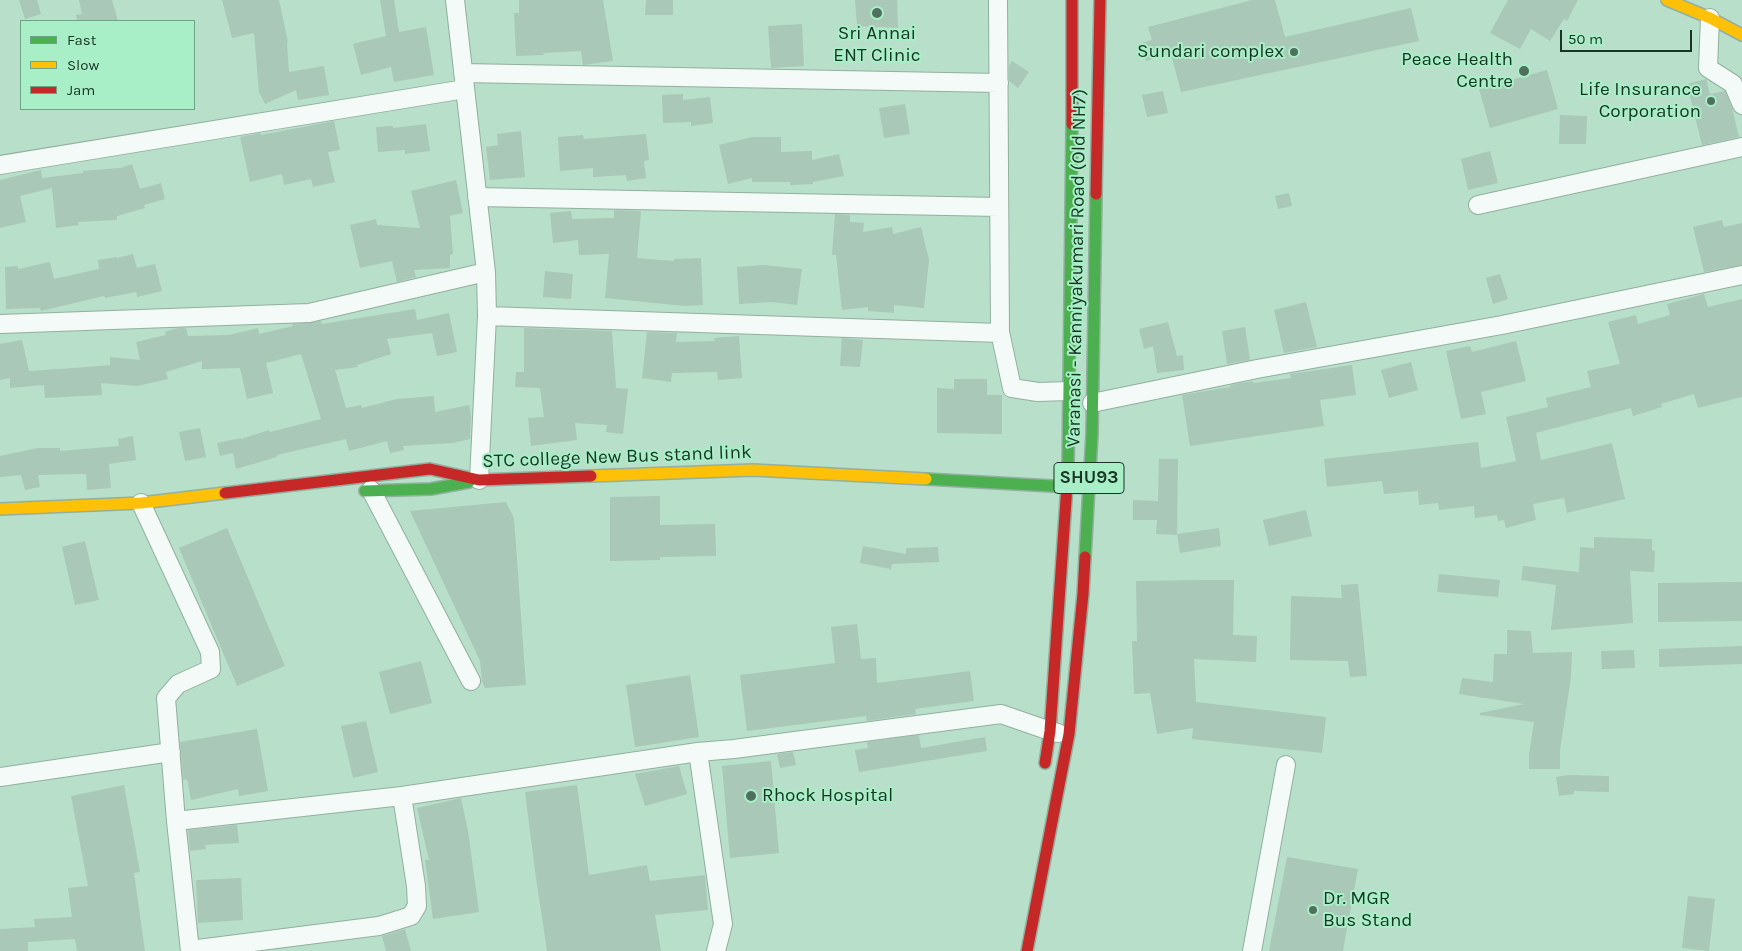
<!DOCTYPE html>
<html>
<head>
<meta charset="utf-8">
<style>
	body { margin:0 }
	#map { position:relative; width:1742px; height:951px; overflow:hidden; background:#b8dfc9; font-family:Karla,sans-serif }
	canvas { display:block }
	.legend { position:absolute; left:20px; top:20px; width:175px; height:90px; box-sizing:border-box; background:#a8efc7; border:1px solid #6ea486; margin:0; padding:6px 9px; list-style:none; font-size:15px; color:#173425 }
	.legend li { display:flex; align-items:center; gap:10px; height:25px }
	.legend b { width:25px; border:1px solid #6ea486 }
	.scale { position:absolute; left:1560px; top:30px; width:132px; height:22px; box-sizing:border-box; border:2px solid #173425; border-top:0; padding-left:6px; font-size:15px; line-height:18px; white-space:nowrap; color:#173425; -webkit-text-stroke:4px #a8efc7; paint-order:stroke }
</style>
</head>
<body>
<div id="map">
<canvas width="1742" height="951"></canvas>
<ul class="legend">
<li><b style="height:6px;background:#4caf50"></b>Fast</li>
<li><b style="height:6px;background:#ffc107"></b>Slow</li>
<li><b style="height:6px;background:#c62828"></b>Jam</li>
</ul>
<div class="scale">50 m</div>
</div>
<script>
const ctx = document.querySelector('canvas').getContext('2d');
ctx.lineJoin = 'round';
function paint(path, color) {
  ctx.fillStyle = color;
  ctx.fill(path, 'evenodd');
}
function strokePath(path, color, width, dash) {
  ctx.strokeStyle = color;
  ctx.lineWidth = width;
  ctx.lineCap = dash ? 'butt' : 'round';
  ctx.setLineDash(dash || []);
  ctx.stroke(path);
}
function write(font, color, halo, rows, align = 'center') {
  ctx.font = font + ' Karla,sans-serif';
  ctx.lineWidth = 4;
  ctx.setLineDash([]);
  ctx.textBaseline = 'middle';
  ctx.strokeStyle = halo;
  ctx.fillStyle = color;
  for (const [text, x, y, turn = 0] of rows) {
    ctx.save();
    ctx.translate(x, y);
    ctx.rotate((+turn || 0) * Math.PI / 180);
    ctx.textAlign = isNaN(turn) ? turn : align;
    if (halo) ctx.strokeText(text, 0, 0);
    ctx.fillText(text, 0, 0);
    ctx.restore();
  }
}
const building = new Path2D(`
	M19,0H37L41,14L25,19Z
	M79,0H112L118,21H77L76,15L82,14Z
	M222,0H279L288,42H287L289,72L324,66L329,95L298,100L296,90L265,104L259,92L254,33L232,38Z
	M380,0H394L399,32L426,27L434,75L394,82L391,67L361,75L353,44L386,36Z
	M519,0H603L613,61L583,65L581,51L543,53L544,55L516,56L514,13H519Z
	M646,0H673V15H645Z
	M855,0H897L898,28L857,26Z
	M1252,0H1275L1285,37L1411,8L1419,41L1181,92L1171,54L1146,61L1141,43L1152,40L1148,27Z
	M1508,0H1578L1567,21L1564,19L1550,41L1531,29L1520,49L1490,33Z
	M802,24L804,66L771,68L768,26Z
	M1012,61L1029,72L1018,88L1009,81V66Z
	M1547,70L1558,109L1490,128L1479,89Z
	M1706,79L1710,94L1725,91L1732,108L1739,137L1702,145L1687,84Z
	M1163,91L1168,113L1147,117L1142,95Z
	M683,94V100L710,97L713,123L691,126V122L663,123L662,95Z
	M905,104L910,134L884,138L879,108Z
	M1560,115L1587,116L1586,144H1559Z
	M334,121L340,150L328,152L335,182L313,187L311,179L284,185L282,174L250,182L240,137L260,133L261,135Z
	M426,124L430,151L405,154V150L378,152L376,127L393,126V128Z
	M521,131L525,177L490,180L486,147L498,145L497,134Z
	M646,134L649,160L644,161L646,178L627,181L626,175L593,177V168L560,171L558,137L583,135L584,139Z
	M752,137H781V152L812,151V160L839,154L844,176L813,182V184L790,185V182H752V178L728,184L719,145Z
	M1490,151L1498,183L1468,190L1461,159Z
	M132,164L140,189L161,183L165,199L144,205L145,208L117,216V220L78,222L79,225L56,228L52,188L20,196L26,222L0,228V180L41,170L42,178L83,173V171L120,168Z
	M456,180L463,213L450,216L453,254L450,255V268L414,270L416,277L397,282L392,261L360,268L350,225L376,219L377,225L420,228L411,191Z
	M1289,193L1292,206L1278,209L1275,196Z
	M614,210L641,211L637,258L674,261V259L701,258L703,305L685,306L605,298L609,254L579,255L578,240L553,243L550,213L571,211L572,219L614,218Z
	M835,214L850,215V222L864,223L863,232L892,227L893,234L921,227L929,260L924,308L894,305V313L868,311V307L842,310L836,255H832Z
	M1722,220L1724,227L1742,223V265L1704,272L1693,227Z
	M133,254L137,268L155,264L162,291L137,297L136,292L105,298L104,296L41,311L40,308L6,309L5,267L18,266V269L50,262L54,279L99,269L98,260L117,257V258Z
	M764,265L802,269L797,305L772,302L739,304L737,267Z
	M545,271L573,274L571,299L543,297Z
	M1500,274L1508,299L1493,304L1486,278Z
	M1704,294L1708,307L1742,299V397L1698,408L1694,394L1661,404L1662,407L1633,416L1631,408L1536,433L1541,460L1612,443L1625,499L1567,513L1564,498L1533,504L1536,520L1506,528L1504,520L1498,521L1497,515L1475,518L1474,506L1439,510L1438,503L1419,505L1418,491L1384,494L1382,481L1327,487L1324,459L1478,442L1481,468L1516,461L1506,417L1548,407L1546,398L1591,387L1587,371L1620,364L1608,322L1636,315L1638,324L1670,315L1667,304Z
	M1306,302L1317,347L1284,353L1274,310Z
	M415,309L417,320L449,313L457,352L437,356L432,333L387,339L391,354L357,365L358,367L335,370L346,408L361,405L362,408L397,399L434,396L435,412L469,405L471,417L470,439L453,443L403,446L404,450L390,453L387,441L349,451L346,439L277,455V457L236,469L233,453L220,456L217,443L241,438V439L269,430L270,432L321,419L301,354L266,363L273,393L247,399L240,368L202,369V361L166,372L168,379L137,386L101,383L102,395L45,398L44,385L10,388V378L0,380V344L22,340L29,371L74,368L110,365V357L140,360L136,342L166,335L165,332L178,328H186L188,336L229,335L258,328L259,334L293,326L292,324L321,321L322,324Z
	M1168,322L1177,356L1183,355L1184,370L1157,373L1153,346L1144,349L1139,329Z
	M1245,327L1250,360L1227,364L1222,331Z
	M524,328L612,331L616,388L628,389L623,434L606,432L607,425L575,423L577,440L531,446L528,418L544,417L540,388L515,387L516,372H524Z
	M647,332L677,333L676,342L715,341L714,338L739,336L742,378L718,380L717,372L672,373L671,382L642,378Z
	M842,338L863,340L860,367L840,366Z
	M1516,341L1526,381L1481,392L1486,414L1461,419L1446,351L1470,346L1472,352Z
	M1411,362L1418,390L1389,398L1381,370Z
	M1352,365L1356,395L1320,400L1324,426L1190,446L1182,395L1230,387V385L1253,381V383L1291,378L1290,374Z
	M954,379H987V395H1002V434L937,433V388L954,389Z
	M200,428L206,457L185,461L179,432Z
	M133,436L136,460L109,464L111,488L87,490L86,474L38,475L40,487L25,490L21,475L0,477V456L38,448H60V451L119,446L118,439Z
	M1159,459H1178L1177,535L1156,534L1157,520H1133V500L1158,501Z
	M660,496V525L715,524L716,556L660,557V560L610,561V497Z
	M506,502L514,518L526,685L485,688L482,681L480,661L410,511Z
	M1306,510L1312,536L1269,546L1263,520Z
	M227,528L285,666L237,686L179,548Z
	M1219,528L1221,546L1180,553L1177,534Z
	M1594,537L1652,539V550L1655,551L1654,572L1630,571L1633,623L1551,630L1556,585L1521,580L1523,566L1579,572L1580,547L1594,548Z
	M85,541L99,600L75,605L62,547Z
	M863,546L906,554V548L938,547L939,562L892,564L891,569L860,563Z
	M1439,574L1500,580L1498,597L1437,592Z
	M1199,580H1234L1233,635L1257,636L1256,662L1194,659L1196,702L1326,717L1322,753L1192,739L1193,728L1157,734L1150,693L1134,694L1132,641H1137L1136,581Z
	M1742,582V621L1658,622V583Z
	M1358,584L1367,676L1350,677L1348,661L1290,660L1291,596L1342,598L1341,585Z
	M857,624L861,659L876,658L877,683L970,671L974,701L915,709L916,714L867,721L866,716L747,731L740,675L835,663L831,627Z
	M1507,630L1531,631L1533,653L1572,652L1571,677L1560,750V769H1529V754L1534,722L1480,715V713L1524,704L1459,694L1462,678L1493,682L1494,654H1507Z
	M1742,646V664L1659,667V649Z
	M1634,650L1635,668L1602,669L1601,651Z
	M421,661L432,703L390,714L379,672Z
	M690,675L699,737L635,747L626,685Z
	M366,721L378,772L353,778L341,726Z
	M257,729L268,791L239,796L238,789L191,800L187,779L183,780L180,742Z
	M919,735L921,748L985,737L987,751L859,772L855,750L868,748L867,742Z
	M793,752L796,765L780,768L777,754Z
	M771,761L779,853L730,858L722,766Z
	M679,766L687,794L645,806L635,774Z
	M1568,775L1609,776V792L1574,791V794L1559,796L1556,777Z
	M124,785L140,872L134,873L145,951H77L75,939L28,942V951H0V929L35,927L34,919L72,917L68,888L88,886L71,796Z
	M577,785L589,875L647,865L650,881L705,875L708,910L655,915L661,951H547L535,871L525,792Z
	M461,798L468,831L479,912L433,919L425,860H429L417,808Z
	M237,825L239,843L205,845L206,849L190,851L188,830Z
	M1287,857L1358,869L1343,951H1269Z
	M241,878L243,920L198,923L196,880Z
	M1688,896L1715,899L1709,951L1682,948Z
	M405,929L411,951H386L382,936Z`);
const street = new Path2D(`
	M455,0L486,272L487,316L479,480
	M1710,18L1708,68L1733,84L1742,105
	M463,73L999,83
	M0,165L465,89
	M477,197L999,207
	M1478,205L1742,147
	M487,316L1000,333L998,0
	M0,324L309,313L486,272
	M1000,332L1012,388L1038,392L1069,391
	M1092,403L1257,369L1502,325L1742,275
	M371,490L471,681
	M141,503L210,652L211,669L178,684L166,698L176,821L190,951
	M698,752L723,924L716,951
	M0,777L171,752
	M176,821L402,796L698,752L734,749L1001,714L1050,731L1058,733
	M190,950L379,926L411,916L417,906L416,886L402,796
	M1252,951L1286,765`);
const fast = new Path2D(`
	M1068,471L1072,124
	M926,479L1088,488
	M365,491L431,489L469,482
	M1085,557L1092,434L1096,194`);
const slow = new Path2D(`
	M1667,0L1710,18L1742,35
	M591,476L753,470L926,479
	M0,509L141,503L225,493`);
const jam = new Path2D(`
	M1072,0V124
	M1096,194L1100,0
	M225,493L430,469L479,480L591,476
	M1045,763L1050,731L1068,471
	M1027,951L1069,734L1083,594L1085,557`);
const markers = [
	[877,13,6,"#4f705e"],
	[1294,52,5,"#4f705e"],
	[1524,71,6,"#4f705e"],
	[1711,101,5,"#4f705e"],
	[751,796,6,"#4f705e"],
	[1313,910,5,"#4f705e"]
];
const shields = [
	[1089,478,70]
];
const shieldNames = [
	["SHU93",1089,478]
];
const poiNames = [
	["Sri Annai",877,34,"center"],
	["ENT Clinic",877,56,"center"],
	["Sundari complex",1284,52],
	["Peace Health",1513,60],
	["Centre",1513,82],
	["Life Insurance",1701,90],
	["Corporation",1701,112],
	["Rhock Hospital",762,796,"left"],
	["Dr. MGR",1323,899,"left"],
	["Bus Stand",1323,921,"left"]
];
const streetNames = [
	["Varanasi - Kanniyakumari Road (Old NH7)",1077,268,-89],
	["STC college New Bus stand link",617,457,-2]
];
paint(building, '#a9c8b7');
strokePath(street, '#91b09f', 20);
strokePath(fast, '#91b09f', 14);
strokePath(slow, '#91b09f', 14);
strokePath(jam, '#91b09f', 14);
strokePath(street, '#f4faf7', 18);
strokePath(fast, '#4caf50', 11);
strokePath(slow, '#ffc107', 11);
strokePath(jam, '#c62828', 11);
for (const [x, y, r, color] of markers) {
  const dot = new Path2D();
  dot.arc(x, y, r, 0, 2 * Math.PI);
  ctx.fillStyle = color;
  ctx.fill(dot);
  strokePath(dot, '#a8efc7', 2);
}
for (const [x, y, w] of shields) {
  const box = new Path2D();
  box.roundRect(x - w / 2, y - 15.5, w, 31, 4);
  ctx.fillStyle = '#a8efc7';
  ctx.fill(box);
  strokePath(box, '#173425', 1);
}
write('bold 18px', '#173425', null, shieldNames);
write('19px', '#173425', '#a8efc7', poiNames, 'right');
write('19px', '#173425', '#a8efc7', streetNames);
</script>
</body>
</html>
